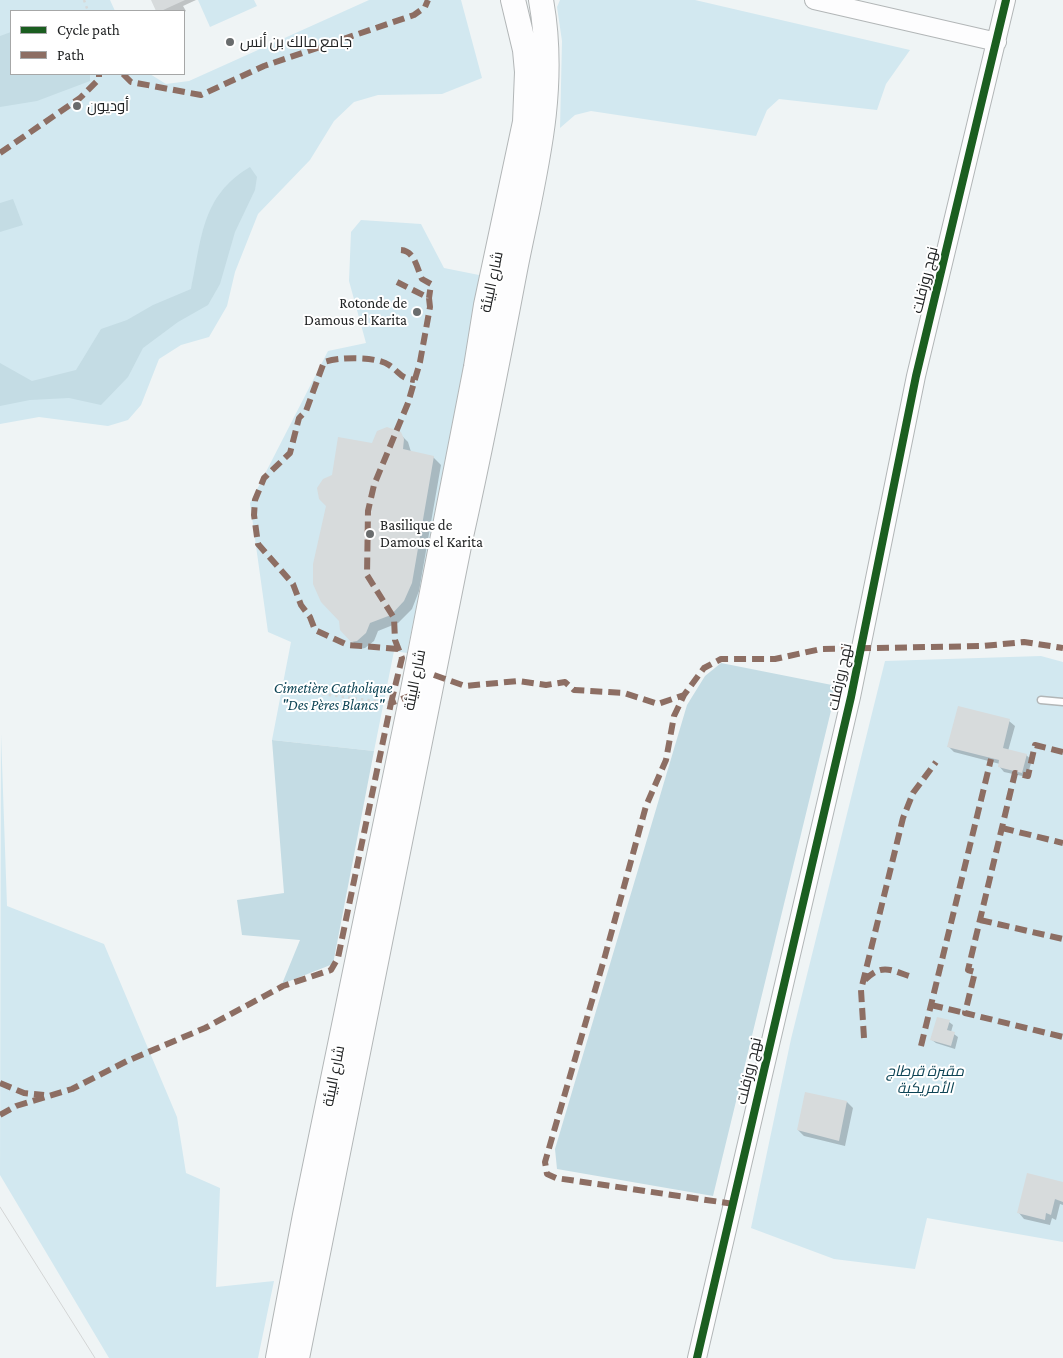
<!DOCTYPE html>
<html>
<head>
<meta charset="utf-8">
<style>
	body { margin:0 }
	#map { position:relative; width:1063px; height:1358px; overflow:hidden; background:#eff4f5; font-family:"Crimson Pro",serif }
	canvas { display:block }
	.legend { position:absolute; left:10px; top:10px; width:175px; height:65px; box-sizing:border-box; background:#fff; border:1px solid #a6a7a7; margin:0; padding:6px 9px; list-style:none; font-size:15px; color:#212324 }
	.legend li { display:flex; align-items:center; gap:10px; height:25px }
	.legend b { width:25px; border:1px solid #a6a7a7 }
</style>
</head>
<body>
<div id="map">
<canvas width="1063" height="1358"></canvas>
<ul class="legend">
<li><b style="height:6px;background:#1b5e20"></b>Cycle path</li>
<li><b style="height:6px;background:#8d6e63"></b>Path</li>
</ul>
</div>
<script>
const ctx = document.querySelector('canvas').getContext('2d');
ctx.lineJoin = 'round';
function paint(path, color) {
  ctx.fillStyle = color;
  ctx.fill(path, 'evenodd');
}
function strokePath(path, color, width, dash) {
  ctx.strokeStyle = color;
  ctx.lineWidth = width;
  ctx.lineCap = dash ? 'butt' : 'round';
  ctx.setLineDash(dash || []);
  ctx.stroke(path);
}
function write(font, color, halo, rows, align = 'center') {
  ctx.font = font + ' "Crimson Pro",Cairo,serif';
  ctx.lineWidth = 4;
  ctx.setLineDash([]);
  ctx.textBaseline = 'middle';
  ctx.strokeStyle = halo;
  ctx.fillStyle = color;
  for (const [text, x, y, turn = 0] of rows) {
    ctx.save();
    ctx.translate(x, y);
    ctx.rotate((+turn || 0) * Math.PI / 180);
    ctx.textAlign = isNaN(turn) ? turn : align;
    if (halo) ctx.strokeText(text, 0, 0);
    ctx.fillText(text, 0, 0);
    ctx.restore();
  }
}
const green = new Path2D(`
	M0,0H110L115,11H11V74H150L166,84L189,81L369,0H461L482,78L442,94L378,95L354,102L334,121L310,160L258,214L235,272L227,306L209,337L181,345L159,359L141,405L128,420L108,426L39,417L0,424Z
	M198,0H254L257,6L210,27Z
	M560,0H695L910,50L886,84L877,110L779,99L767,110L756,136L591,111L575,115L560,128L562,41L557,7Z
	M361,220L421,224L444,268L484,276L407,653L394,651L374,751L272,740L291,642L268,632L250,503L328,351L366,343L349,281L351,232Z
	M1041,656L1063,662V1242L927,1218L915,1269L834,1259L751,1228L791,1039L885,661Z
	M1,734L7,906L104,944L177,1117L186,1173L220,1188L216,1287L274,1281L258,1358H109L0,1175Z`);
const forest = new Path2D(`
	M11,32V74H90V81L37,101L0,107V36Z
	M250,167L257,177L255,190L235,232L220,284L208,305L178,322L143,348L128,377L101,405L69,398L30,400L0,406V363L32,381L76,370L101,329L127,320L153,305L191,289C202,238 201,196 250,167Z
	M13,199L23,225L0,232V203Z
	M721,663L837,686L713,1196L557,1169L555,1149L687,705L705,676Z
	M272,740L374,751L333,964L282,984L300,940L242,935L237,900L284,893Z`);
const shadow = new Path2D(`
	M152,0H196L183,6L186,11L184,12L158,11Z
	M400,434L408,442L411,452L433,457L441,465L419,591L412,609L398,623L378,631L374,641L365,648L360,649L352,641L333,476L373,445Z
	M1009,721L1015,726L1008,751L1026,755L1032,760L1027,777L1004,772L999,766L1000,764L954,752L949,747Z
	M949,1022L953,1025L951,1032L958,1037L955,1049L936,1043L932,1040Z
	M847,1102L853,1108L845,1146L804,1136L798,1130Z
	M1063,1183V1205L1060,1204L1056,1220L1052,1218L1050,1225L1024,1219L1019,1213Z`);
const building = new Path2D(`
	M151,0H185L161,11H156Z
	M387,427L401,432L404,439L403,449L434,456L412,583L404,601L391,615L370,623L366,633L357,641L351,642L340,630L339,621L321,602L313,584V564L326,506L319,499L317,488L323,479L332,475L338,437L372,443L377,431Z
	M958,706L1010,719L1003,748L1027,754L1022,773L998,767L999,760L947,747Z
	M937,1017L950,1020L947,1030L955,1032L951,1046L930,1040Z
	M805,1092L847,1101L839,1141L797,1130Z
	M1027,1173L1063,1182V1202L1055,1199L1051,1215L1046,1213L1045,1220L1017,1213Z`);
const path = new Path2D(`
	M84,0L88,11
	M290,690L391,703`);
const lane = new Path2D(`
	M1041,700L1063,702`);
const secondary = new Path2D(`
	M814,0L997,42
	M697,1358L851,697L916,376L1006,0`);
const highway = new Path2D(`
	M278,1358L305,1215L412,695L476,367L486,305L525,122L527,72L525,50L513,0
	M297,1358L460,541C480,451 498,360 515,270C533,179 558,93 541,0`);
const tram = new Path2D(`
	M0,1207L95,1358`);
const quiet = new Path2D(`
	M123,74L131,82L201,95L264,66L414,15L425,7L428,0
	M0,153L80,98L99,79V74
	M401,250C415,251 417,269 422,279L431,284L429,298
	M398,649L348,645L315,630L310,617L301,605L293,584L258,544L254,515L255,500L264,478L290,453L299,418L306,411L324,362C338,357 376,356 389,365C401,373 399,378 415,380
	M434,675L465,686L518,681L546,685L565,682L574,690L624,693L658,704L684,695
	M391,703L402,658L395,640L394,618L367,575L368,511L374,485L408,403L420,362L430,307L429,298L397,282
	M1063,752L1035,745L1028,776L1015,773L968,970L975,972L965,1013L1063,1037
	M1002,828L1063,843
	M980,920L1063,939
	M865,980C881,964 889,969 909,976
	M931,1005L965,1013
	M864,1038L861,990L903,818L913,793L936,762
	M921,1046L991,759
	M0,1083L24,1093L44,1095
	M0,1115L16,1106L72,1089L127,1061L205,1028L283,986L331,970L338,958L391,703L412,695
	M734,1204L556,1178L547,1174L545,1162L605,956L646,806L666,760L674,716L684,695L704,668L721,659H775L821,649L983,646L1024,642L1063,648`);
const cycleway = new Path2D(`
	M697,1358L851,697L916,376L1006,0`);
const markers = [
	[230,42,5,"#696c6d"],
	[77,106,5,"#696c6d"],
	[417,312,5,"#696c6d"],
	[370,534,5,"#696c6d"]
];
const poiNames = [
	["جامع مالك بن أنس",240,42],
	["أوديون",87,106],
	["Rotonde de",407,303,"right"],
	["Damous el Karita",407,320,"right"],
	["Basilique de",380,525],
	["Damous el Karita",380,542]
];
const streetNames = [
	["نهج روزفلت",925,280,-76],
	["شارع البيئة",492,282,-78],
	["نهج روزفلت",840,677,-78],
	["شارع البيئة",415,680,-79],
	["نهج روزفلت",749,1071,-77],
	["شارع البيئة",334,1076,-79]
];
const parkNames = [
	["Cimetière Catholique",333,688],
	["\"Des Pères Blancs\"",333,705],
	["مقبرة قرطاج",925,1071],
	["الأمريكية",925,1088]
];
paint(green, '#d2e8f0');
paint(forest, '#c4dce4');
paint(shadow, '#0003');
paint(building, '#d7dbdc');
strokePath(lane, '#b2b6b7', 9);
strokePath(secondary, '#b2b6b7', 20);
strokePath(highway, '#b2b6b7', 26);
strokePath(path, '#d7d9d9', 2.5, [2.5, 4]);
strokePath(lane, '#fdfdfe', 6);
strokePath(secondary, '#fdfdfe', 18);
strokePath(highway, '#fdfdfe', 24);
strokePath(tram, '#d3d5d5', 1);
strokePath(quiet, '#8d6e63', 6, [12, 6]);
strokePath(cycleway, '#1b5e20', 8);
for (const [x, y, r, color] of markers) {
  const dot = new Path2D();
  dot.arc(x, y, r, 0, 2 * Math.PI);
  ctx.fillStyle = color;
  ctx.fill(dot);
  strokePath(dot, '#fff', 2);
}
write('15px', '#212324', '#fff', poiNames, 'left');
write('15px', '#212324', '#fff', streetNames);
write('italic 15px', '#0d4455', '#fff', parkNames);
</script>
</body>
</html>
